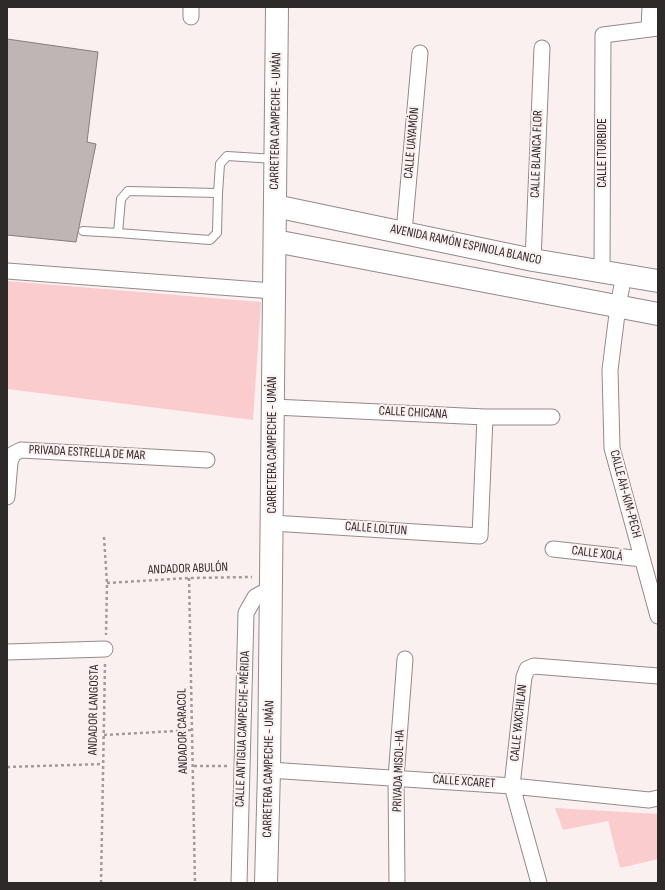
<!DOCTYPE html>
<html>
<head>
<meta charset="utf-8">
<style>
	body { margin:0 }
	#map { position:relative; width:665px; height:890px; overflow:hidden; background:#fbf0f0; font-family:"Sofia Sans Condensed",sans-serif }
	canvas { display:block }
	.frame { position:absolute; inset:0; border:8px solid #2f2a2a; pointer-events:none }
</style>
</head>
<body>
<div id="map">
<canvas width="665" height="890"></canvas>
<div class="frame"></div>
</div>
<script>
const ctx = document.querySelector('canvas').getContext('2d');
ctx.lineJoin = 'round';
function paint(path, color) {
  ctx.fillStyle = color;
  ctx.fill(path, 'evenodd');
}
function strokePath(path, color, width, dash) {
  ctx.strokeStyle = color;
  ctx.lineWidth = width;
  ctx.lineCap = dash ? 'butt' : 'round';
  ctx.setLineDash(dash || []);
  ctx.stroke(path);
}
function write(font, color, halo, rows, align = 'center') {
  ctx.font = font + ' "Sofia Sans Condensed",sans-serif';
  ctx.lineWidth = 4;
  ctx.setLineDash([]);
  ctx.textBaseline = 'middle';
  ctx.strokeStyle = halo;
  ctx.fillStyle = color;
  for (const [text, x, y, turn = 0] of rows) {
    ctx.save();
    ctx.translate(x, y);
    ctx.rotate((+turn || 0) * Math.PI / 180);
    ctx.textAlign = isNaN(turn) ? turn : align;
    if (halo) ctx.strokeText(text, 0, 0);
    ctx.fillText(text, 0, 0);
    ctx.restore();
  }
}
const green = new Path2D(`
	M7,281L261,302L253,420L7,389Z
	M555,808L658,814V859L620,868L608,821L563,830Z`);
const building = new Path2D(`
	M7,39L98,52L87,142L96,144L76,242L7,235Z`);
const path = new Path2D(`
	M104,537L107,583L106,635
	M189,578L195,883
	M107,583L189,578L252,577
	M104,735L193,730
	M194,766H227
	M7,767L103,764
	M101,883L105,664`);
const lane = new Path2D(`
	M83,231L118,233L121,199L128,191L218,193L220,164L227,156L275,159
	M118,233L210,240L217,233L218,193`);
const street = new Path2D(`
	M191,7V17
	M649,29L650,7
	M404,232L420,53
	M533,260L542,48
	M7,271L273,291
	M602,271L603,35L658,28
	M624,275L618,306L610,370L612,448L658,616
	M274,407L485,417H552
	M7,497L10,462L13,454L21,450L207,460
	M272,523L480,536L485,417
	M553,549L642,559
	M7,652L105,649
	M269,770L512,786L649,800L658,798
	M239,883L246,613L255,597L271,588
	M397,883L396,778L405,659
	M539,883L512,786L524,677L527,669L534,666L658,676`);
const secondary = new Path2D(`
	M275,206L533,260L658,281
	M275,241L658,314`);
const primary = new Path2D(`
	M266,883L269,770L277,7`);
const streetNames = [
	["CARRETERA CAMPECHE - UMÁN",276,121,-89],
	["CALLE UAYAMÓN",412,143,-85],
	["CALLE ITURBIDE",603,153,-90],
	["CALLE BLANCA FLOR",537,154,-88],
	["AVENIDA RAMÓN ESPINOLA BLANCO",466,245,12],
	["CALLE CHICANA",413,413,3],
	["CARRETERA CAMPECHE - UMÁN",273,445,-90],
	["PRIVADA ESTRELLA DE MAR",87,453,3],
	["CALLE AH-KIM-PECH",625,494,75],
	["CALLE LOLTUN",376,529,4],
	["CALLE XOLÁ",597,554,7],
	["ANDADOR ABULÓN",188,569,-2],
	["ANDADOR LANGOSTA",94,710,-89],
	["CALLE YAXCHILAN",519,723,-84],
	["CALLE ANTIGUA CAMPECHE-MÉRIDA",243,729,-88],
	["ANDADOR CARACOL",183,731,-91],
	["CARRETERA CAMPECHE - UMÁN",269,769,-89],
	["PRIVADA MISOL-HA",399,771,-88],
	["CALLE XCARET",464,782,4]
];
paint(green, '#fbcccd');
paint(building, '#bfb5b5');
strokePath(building, '#867c7d', 1);
strokePath(lane, '#948a8a', 10);
strokePath(street, '#948a8a', 17);
strokePath(secondary, '#948a8a', 24);
strokePath(primary, '#948a8a', 24);
strokePath(path, '#a39a9a', 2.5, [3, 3]);
strokePath(lane, '#fff', 8);
strokePath(street, '#fff', 15);
strokePath(secondary, '#fff', 22);
strokePath(primary, '#fff', 22);
write('13px', '#2f2a2a', '#fbf0f0', streetNames);
</script>
</body>
</html>
